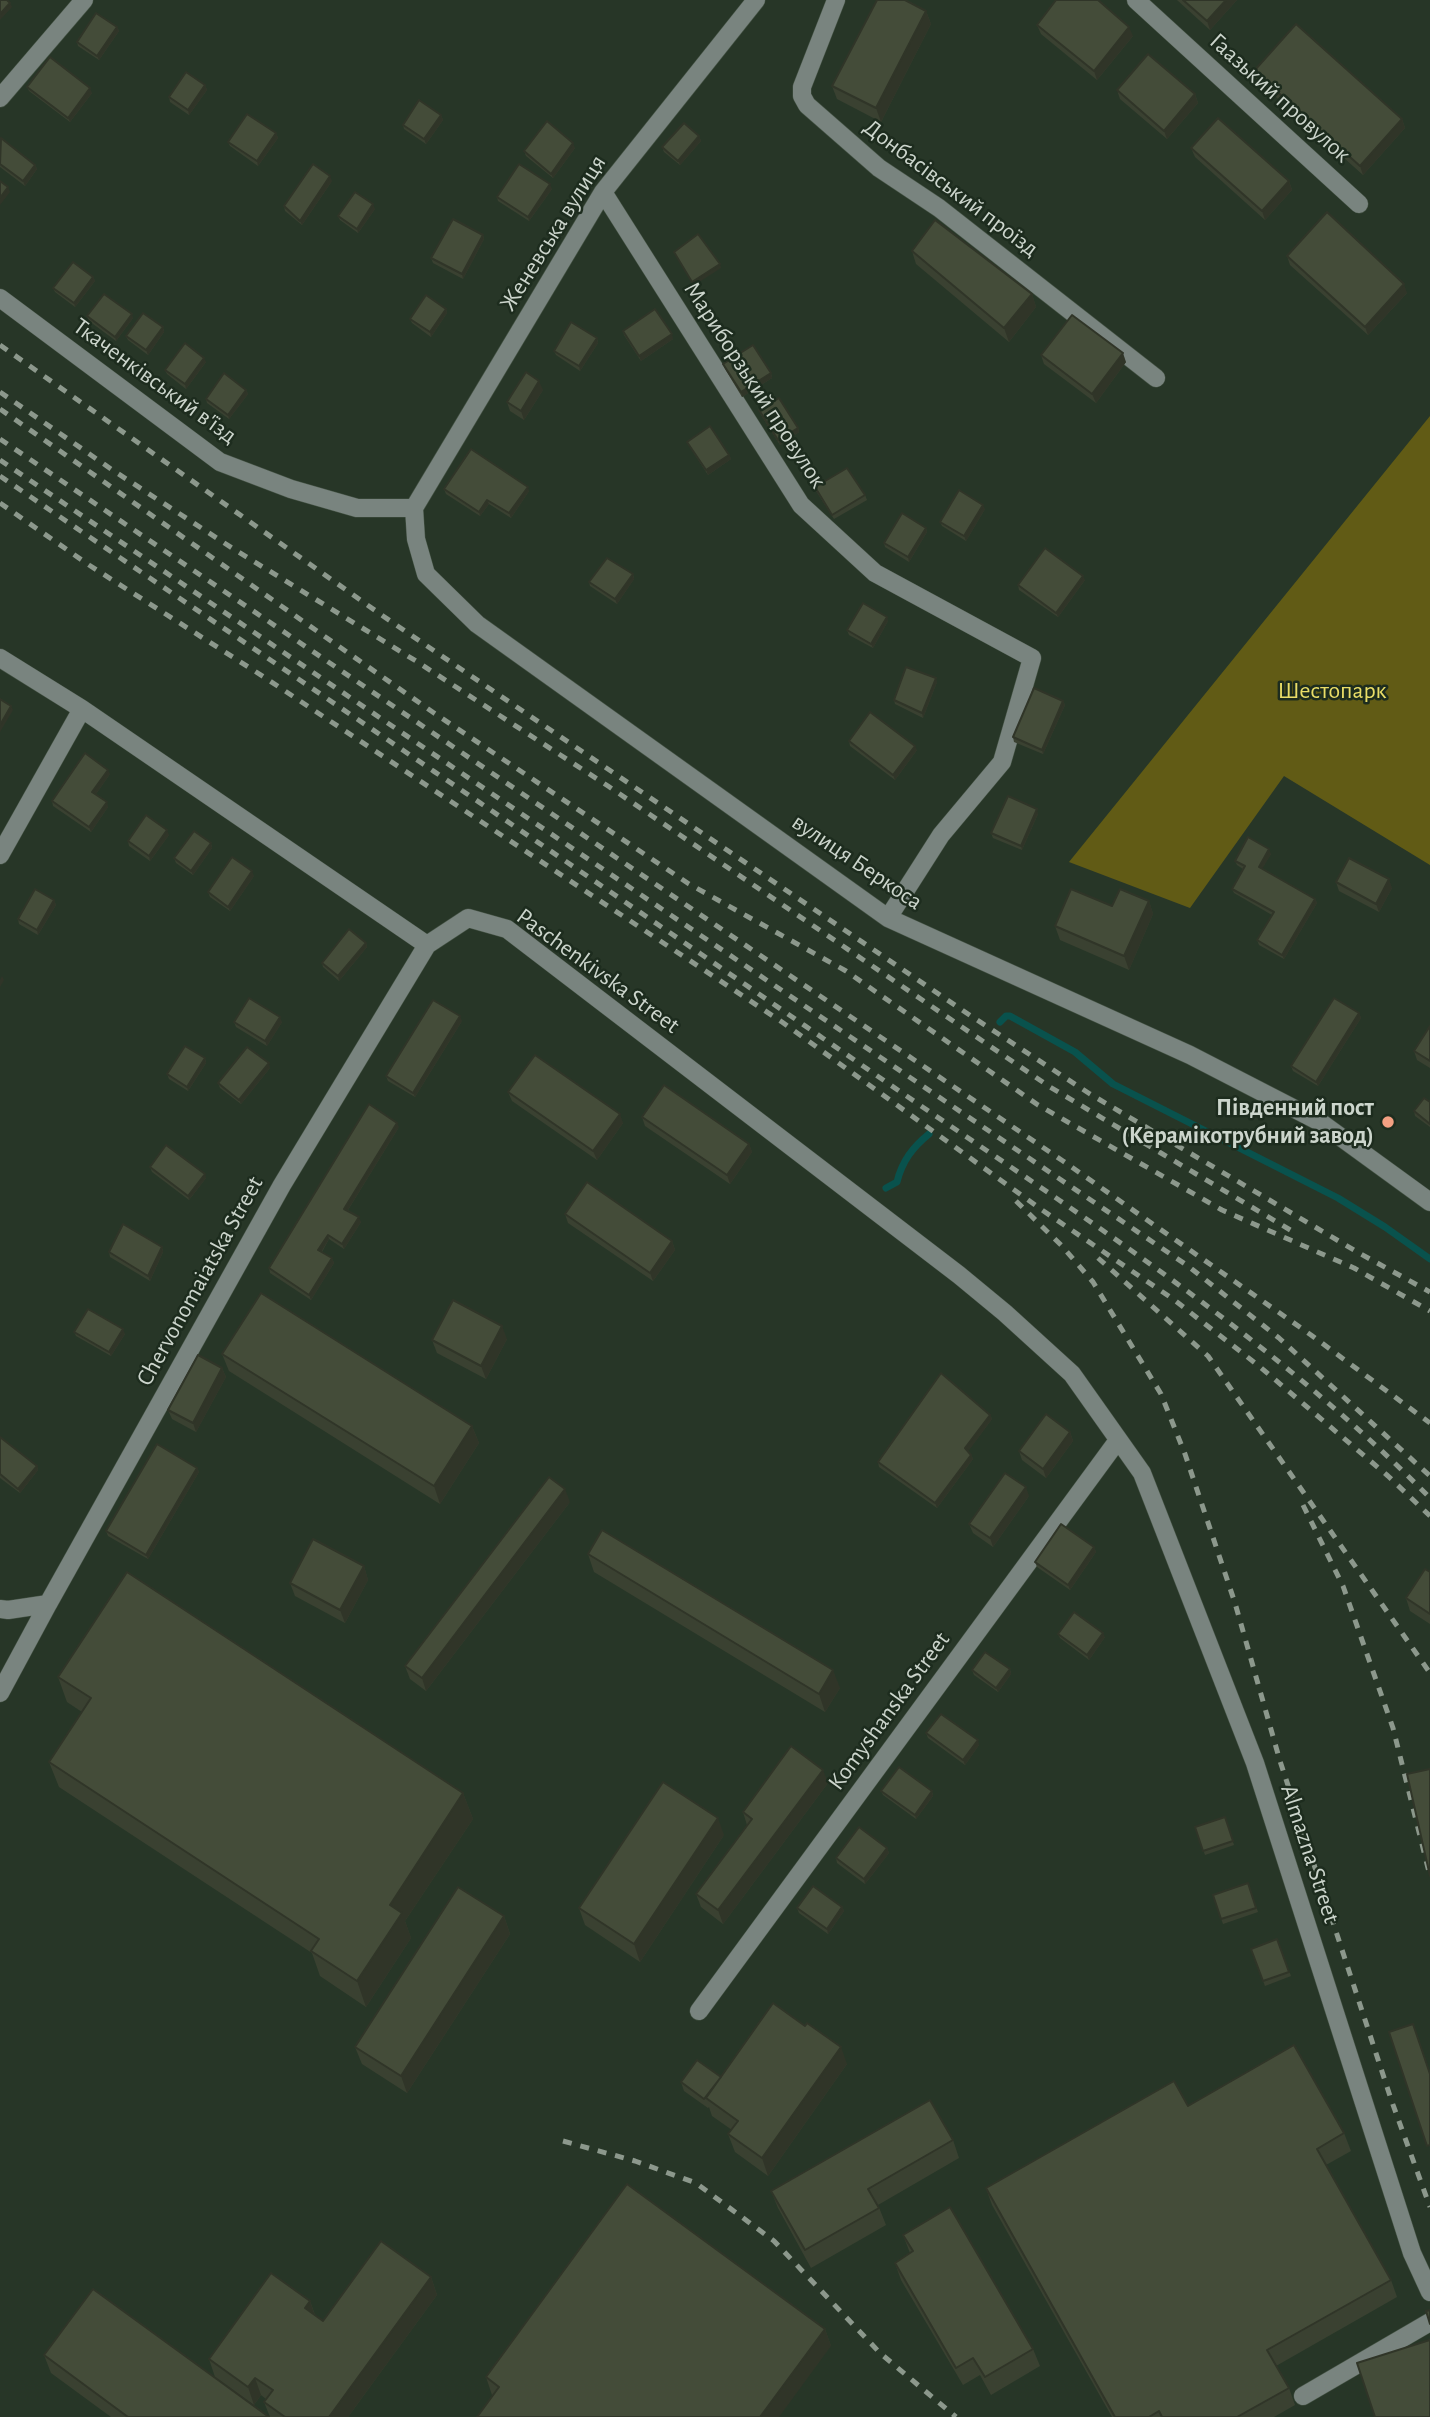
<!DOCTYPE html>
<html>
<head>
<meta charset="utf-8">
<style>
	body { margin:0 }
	canvas { display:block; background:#273627 }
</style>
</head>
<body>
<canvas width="1430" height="2417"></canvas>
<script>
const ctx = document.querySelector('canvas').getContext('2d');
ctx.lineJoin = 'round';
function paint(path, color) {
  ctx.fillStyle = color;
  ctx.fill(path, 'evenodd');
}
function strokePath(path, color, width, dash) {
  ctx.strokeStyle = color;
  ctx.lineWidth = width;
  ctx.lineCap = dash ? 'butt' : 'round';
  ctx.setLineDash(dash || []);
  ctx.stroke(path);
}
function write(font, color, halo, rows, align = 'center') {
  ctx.font = font + ' "Alegreya Sans",sans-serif';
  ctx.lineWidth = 5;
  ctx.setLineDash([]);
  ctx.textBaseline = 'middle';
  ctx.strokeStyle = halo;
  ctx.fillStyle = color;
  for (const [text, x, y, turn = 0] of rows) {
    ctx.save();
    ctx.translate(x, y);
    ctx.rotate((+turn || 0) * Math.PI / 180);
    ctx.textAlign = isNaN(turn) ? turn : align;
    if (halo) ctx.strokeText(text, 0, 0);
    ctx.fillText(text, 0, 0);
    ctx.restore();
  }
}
const forest = new Path2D(`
	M1430,416V865L1284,776L1190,908L1069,862Z`);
const stream = new Path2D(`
	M1000,1022L1006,1016H1010L1075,1052L1113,1084L1338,1198L1385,1227L1430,1259
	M886,1188L897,1182C902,1161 913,1147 929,1134`);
const minor = new Path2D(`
	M836,0L802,87V96L807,105L879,168L939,208L1156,378
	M1136,0L1359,204
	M0,98L84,0
	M603,192L801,505L875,573L1032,658L1002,762L941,835L888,918
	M0,298L220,462L291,489L357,508H414
	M414,508L416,539L426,574L477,624L888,918L1190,1055L1320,1122L1430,1202
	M414,508L603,192L756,0
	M0,658L82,709L427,945L468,918L507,929L959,1275L1005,1313L1072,1374L1142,1473L1255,1763L1412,2253L1430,2292
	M0,855L82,709
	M0,1609L8,1610L48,1604L282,1185L427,945
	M0,1693L48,1604
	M699,2011L1118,1440
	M1303,2396L1430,2322`);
const rail = new Path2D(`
	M0,345L383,616L968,1014L1090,1094L1359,1253L1430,1292
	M0,392L111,469L232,548L416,661L608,786L1050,1087L1297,1234
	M0,409L434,713L689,884L846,971L1038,1105L1222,1210L1354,1268L1430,1311
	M0,439L1063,1161L1311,1335L1430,1423
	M0,460L1188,1266L1279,1338L1430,1476
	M0,476C292,675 585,873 876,1075C1067,1207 1267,1332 1430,1498
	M0,503L89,565L264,677L782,1022L1042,1210L1173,1299L1259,1366L1388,1476L1430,1516
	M1016,1201L1062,1246L1093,1282L1161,1394L1185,1454L1235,1603L1280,1761L1392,2102L1430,2207
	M1098,1258L1208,1356L1430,1673
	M1303,1505L1343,1586L1393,1728L1430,1876
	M563,2141L635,2161L696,2183L774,2241L880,2353L956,2417`);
const wall = new Path2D(`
	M1177,0H1237L1210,30Z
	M926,11L931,24L881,122L837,99L832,86Z
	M1037,25L1133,36L1097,80L1041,34Z
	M117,27L119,31L99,60L78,46L77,42Z
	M1254,71L1402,119L1405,128L1363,175L1257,80Z
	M205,85L207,90L189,115L170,102L169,97Z
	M27,87L92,93L70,122L29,91Z
	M1117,90L1195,94L1198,103L1167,139L1120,99Z
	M441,115L443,120L426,144L404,129L403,125Z
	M276,133L278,138L258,166L230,146L228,142Z
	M699,136L701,141L680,165L664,152L662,147Z
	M0,139L35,165L37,169L25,186L0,167Z
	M575,148L553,178L526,156L524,151Z
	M1191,148L1289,181L1292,190L1265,220L1195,157Z
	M332,181L302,225L285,211L284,206Z
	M552,189L529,221L498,201L497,197Z
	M375,209L358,233L340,220L338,216Z
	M483,235L484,239L463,279L433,263L431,258Z
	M912,251L1032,294L1036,307L1009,342L916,264Z
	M1287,256L1407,293L1368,335L1290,265Z
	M93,277L95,281L75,307L55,292L53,288Z
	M446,309L447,313L431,337L412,323L410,319Z
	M87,316L133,318L116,341L89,321Z
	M163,327L164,332L148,355L128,340L126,336Z
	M623,331L673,339L641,361L624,335Z
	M597,338L598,343L580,371L556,355L554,351Z
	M1041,355L1126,362L1096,403L1044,364Z
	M206,362L186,389L167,374L165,370Z
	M723,364L771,373L772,378L742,397L725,369Z
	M246,390L248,394L229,419L207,403L206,399Z
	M543,390L524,420L510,411L507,402Z
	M759,410L798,428L799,432L780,445L761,415Z
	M687,442L729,455L731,459L708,475L689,446Z
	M815,487L865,495L867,500L834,519L816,491Z
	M444,489L529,491L511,518L489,504L480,516L446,494Z
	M985,509L966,541L942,526L940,522Z
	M926,528L927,532L909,562L885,547L884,543Z
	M633,574L634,579L617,604L590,586L589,582Z
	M1085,580L1058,617L1019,590L1018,585Z
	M888,621L873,648L849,635L847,630Z
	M937,682L923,718L895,704L894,700Z
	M1063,701L1065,705L1043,754L1014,742L1013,737Z
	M849,741L917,750L895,780L850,746Z
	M110,774L96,794L108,807L91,832L53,806L52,801Z
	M1038,814L1022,850L993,838L991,833Z
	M169,835L150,861L129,846L128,841Z
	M211,843L212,848L193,875L176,863L174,858Z
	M1271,854L1262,868L1315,899L1317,903L1284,959L1259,945L1257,940L1272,915L1234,893L1232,889L1243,869L1237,865L1235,861Z
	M254,876L230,911L210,897L208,892Z
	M1336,882L1392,888L1379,912L1339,891Z
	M54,900L56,905L38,935L19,924L18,919Z
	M1149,901L1153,914L1129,970L1060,940L1055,926L1112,906Z
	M366,943L367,947L339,981L323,967L322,963Z
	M1359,1013L1361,1018L1318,1086L1293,1071L1291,1066Z
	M462,1021L415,1097L388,1081L386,1076Z
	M234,1022H282L267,1046L236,1027Z
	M1430,1026V1068L1417,1060L1414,1051Z
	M205,1058L206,1063L188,1091L169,1079L167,1074Z
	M270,1068L241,1104L220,1088L218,1083Z
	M508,1092L623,1123L597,1160L512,1101Z
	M1430,1102V1127L1415,1116L1414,1111Z
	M642,1117L749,1144L752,1152L730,1184L645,1126Z
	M399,1127L348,1210L361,1222L344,1249L329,1239L322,1252L332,1258L334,1263L311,1300L270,1273L269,1268Z
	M150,1167L206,1178L189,1200L152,1172Z
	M565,1214L672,1241L675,1250L653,1281L568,1223Z
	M162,1247L163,1252L150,1281L110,1257L109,1252Z
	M74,1332L125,1334L111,1356L76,1336Z
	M507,1339L486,1379L437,1353L432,1340Z
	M222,1354L472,1426L479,1443L440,1504L229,1371Z
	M222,1368L226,1377L196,1432L172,1419L168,1410Z
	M990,1415L992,1419L968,1451L971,1455L973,1459L937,1508L879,1467L878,1462Z
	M1070,1432L1073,1441L1046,1478L1022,1460L1019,1451Z
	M0,1437L37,1466L38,1470L20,1493L0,1478Z
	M197,1468L199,1472L148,1559L108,1536L106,1531Z
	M1029,1496L993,1547L973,1533L969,1524Z
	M570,1502L426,1691L410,1679L405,1666Z
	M1094,1547L1096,1552L1070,1590L1037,1567L1035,1562Z
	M588,1554L840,1688L825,1712L594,1572Z
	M364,1566L368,1580L345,1623L295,1596L290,1583Z
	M1430,1572V1624L1410,1611L1406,1598Z
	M1058,1634L1105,1637L1089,1660L1060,1638Z
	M1010,1669L1011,1674L998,1692L974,1675L972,1670Z
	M58,1677L463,1793L473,1819L405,1921L411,1938L366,2007L320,1976L312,1953L59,1787L49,1762L82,1712L67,1702Z
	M926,1733L979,1745L965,1765L928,1738Z
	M828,1783L723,1924L701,1907L696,1894L747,1825L743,1812Z
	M881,1791H932L933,1796L916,1819L883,1795Z
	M1225,1817L1234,1845L1205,1855L1195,1827Z
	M724,1835L640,1962L585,1925L579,1908Z
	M887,1848L889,1853L865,1884L837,1863L836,1858Z
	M1248,1883L1258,1912L1223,1924L1213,1895Z
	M842,1907L844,1911L828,1934L799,1913L797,1908Z
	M504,1916L510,1934L407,2093L362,2064L355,2047Z
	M1277,1939L1291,1976L1265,1986L1251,1949Z
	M847,2064L768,2176L735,2152L728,2134L732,2130L712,2116L709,2107L708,2108L684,2091L681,2082L721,2077Z
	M1188,2106L1344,2133L1351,2151L1326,2165L1391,2280L1397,2297L1276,2366L1289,2388L1295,2405L1274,2417H1112L992,2205L986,2188Z
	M953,2140L959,2158L878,2205L886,2225L811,2268L778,2208L771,2191Z
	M903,2235L1033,2349L1040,2366L991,2395L980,2375L963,2385L901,2280L895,2263L910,2253Z
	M431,2277L437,2295L348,2417H270L264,2402L266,2399L261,2395L254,2405L215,2377L209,2359L310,2301L315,2315L323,2321Z
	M825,2329L831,2346L492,2395L486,2377Z
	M44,2355L269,2417H111L51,2373Z`);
const shadedWall = new Path2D(`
	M1226,0H1237L1210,30L1207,21Z
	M10,3L12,7L0,20V14Z
	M926,11L931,24L881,122L876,108Z
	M117,27L119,31L99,60L97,56Z
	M1129,27L1133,36L1097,80L1094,71Z
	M205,85L207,90L189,115L188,110Z
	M90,88L92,93L70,122L68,118Z
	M1195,94L1198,103L1167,139L1164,131Z
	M441,115L443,120L426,144L424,139Z
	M1402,119L1405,128L1363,175L1360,166Z
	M276,133L278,138L258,166L257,161Z
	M699,136L701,141L680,165L678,161Z
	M573,143L575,148L553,178L551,174Z
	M35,165L37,169L25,186L23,181Z
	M330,176L332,181L302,225L300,221Z
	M1289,181L1292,190L1265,220L1262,211Z
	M550,184L552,189L529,221L528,217Z
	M8,187L10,192L0,205V198Z
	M373,204L375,209L358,233L357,229Z
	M483,235L484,239L463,279L462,274Z
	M720,264L721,268L693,286L692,282Z
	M93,277L95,281L75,307L74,303Z
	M1404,284L1407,293L1368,335L1365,327Z
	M1032,294L1036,307L1009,342L1004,328Z
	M446,309L447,313L431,337L430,332Z
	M132,314L133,318L116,341L115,337Z
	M163,327L164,332L148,355L146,350Z
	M672,334L673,339L641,361L639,356Z
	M597,338L598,343L580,371L579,366Z
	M1123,353L1126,362L1096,403L1092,394Z
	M204,358L206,362L186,389L185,384Z
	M771,373L772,378L742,397L741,392Z
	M539,381L543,390L524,420L521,411Z
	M246,390L248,394L229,419L228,415Z
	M798,428L799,432L780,445L778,440Z
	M729,455L731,459L708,475L706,470Z
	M528,487L529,491L511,518L509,513Z
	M487,500L489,504L480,516L479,512Z
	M983,505L985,509L966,541L964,536Z
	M926,528L927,532L909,562L908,557Z
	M633,574L634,579L617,604L615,599Z
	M1083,576L1085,580L1058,617L1056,613Z
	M887,617L888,621L873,648L871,644Z
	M936,678L937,682L923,718L922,713Z
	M1063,701L1065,705L1043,754L1042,750Z
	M11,706L13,710L0,732V725Z
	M915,746L917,750L895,780L893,775Z
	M108,770L110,774L94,797L92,792Z
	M107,802L108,807L91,832L89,827Z
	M1037,809L1038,814L1022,850L1021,846Z
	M167,830L169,835L150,861L149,856Z
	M211,843L212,848L193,875L191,871Z
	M1269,849L1271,854L1261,871L1259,867Z
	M252,871L254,876L230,911L228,907Z
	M1389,879L1392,888L1379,912L1376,904Z
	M1315,899L1317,903L1284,959L1282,955Z
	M54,900L56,905L38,935L37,930Z
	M1149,901L1153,914L1129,970L1124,956Z
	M366,943L367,947L339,981L338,976Z
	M2,976L4,980L0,987V980Z
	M1359,1013L1361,1018L1318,1086L1316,1082Z
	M460,1016L462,1021L415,1097L413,1093Z
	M280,1017L282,1022L267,1046L265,1041Z
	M205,1058L206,1063L188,1091L187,1087Z
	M269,1063L270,1068L241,1104L239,1100Z
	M620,1114L623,1123L597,1160L593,1151Z
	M397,1123L399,1127L346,1213L344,1209Z
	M749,1144L752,1152L730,1184L727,1175Z
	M205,1174L206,1178L189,1200L188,1196Z
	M359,1217L361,1222L344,1249L342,1244Z
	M328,1235L329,1239L320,1254L318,1250Z
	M672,1241L675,1250L653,1281L650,1273Z
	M162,1247L163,1252L150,1281L148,1276Z
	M332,1258L334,1263L311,1300L309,1295Z
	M502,1326L507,1339L486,1379L481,1366Z
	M123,1329L125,1334L111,1356L109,1352Z
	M222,1368L226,1377L196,1432L193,1423Z
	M990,1415L992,1419L967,1453L965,1448Z
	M472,1426L479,1443L440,1504L434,1486Z
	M1070,1432L1073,1441L1046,1478L1043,1469Z
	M971,1455L973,1459L937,1508L935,1503Z
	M37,1466L38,1470L20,1493L18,1489Z
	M197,1468L199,1472L148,1559L146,1555Z
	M1026,1487L1029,1496L993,1547L990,1538Z
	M565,1489L570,1502L426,1691L422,1678Z
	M1094,1547L1096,1552L1070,1590L1068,1585Z
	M364,1566L368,1580L345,1623L340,1610Z
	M1103,1633L1105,1637L1089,1660L1087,1655Z
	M1010,1669L1011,1674L998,1692L996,1688Z
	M833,1670L840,1688L825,1712L819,1694Z
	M978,1740L979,1745L965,1765L963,1760Z
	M823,1770L828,1783L723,1924L718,1910Z
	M932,1791L933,1796L916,1819L915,1815Z
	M463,1793L473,1819L405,1921L411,1938L366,2007L357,1981L390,1905Z
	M718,1818L724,1835L640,1962L634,1944Z
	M887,1848L889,1853L865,1884L864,1879Z
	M842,1907L844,1911L828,1934L827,1929Z
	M504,1916L510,1934L407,2093L401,2076Z
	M841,2047L847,2064L768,2176L762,2158Z
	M431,2277L437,2295L348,2417H329Z
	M310,2301L316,2319L305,2308Z
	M825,2329L831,2346L779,2417H760Z
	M255,2378L261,2395L254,2405L248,2387Z`);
const building = new Path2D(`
	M0,0H7L10,3L0,14Z
	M877,0H905L926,11L876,108L832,86Z
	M1056,0H1098L1129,27L1094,71L1037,25Z
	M1183,0H1226L1207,21Z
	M96,13L117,27L97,56L77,42Z
	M1296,24L1402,119L1360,166L1254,71Z
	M1148,54L1195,94L1164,131L1117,90Z
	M50,57L90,88L68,118L27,87Z
	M186,72L205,85L188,110L169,97Z
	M419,100L441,115L424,139L403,125Z
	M247,114L276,133L257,161L228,142Z
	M1218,118L1289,181L1262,211L1191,148Z
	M547,121L573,143L551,174L524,151Z
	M684,123L699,136L678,161L662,147Z
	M1,138L35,165L23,181L0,164Z
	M313,164L330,176L300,221L284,206Z
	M519,164L550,184L528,217L497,197Z
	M0,181L8,187L0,198Z
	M355,192L373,204L357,229L338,216Z
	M1327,212L1404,284L1365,327L1287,256Z
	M453,219L483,235L462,274L431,258Z
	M935,220L1032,294L1004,328L912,251Z
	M698,234L720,264L692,282L674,252Z
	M73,262L93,277L74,303L53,288Z
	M104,294L132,314L115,337L87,316Z
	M426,295L446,309L430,332L410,319Z
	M655,309L672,334L639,356L623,331Z
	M143,313L163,327L146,350L126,336Z
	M1072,315L1123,353L1092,394L1041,355Z
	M571,322L597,338L579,366L554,351Z
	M185,343L204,358L185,384L165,370Z
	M753,345L771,373L741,392L723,364Z
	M526,372L539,381L521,411L507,402Z
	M224,373L246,390L228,415L206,399Z
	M779,398L798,428L778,440L759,410Z
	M710,426L729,455L706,470L687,442Z
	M471,449L528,487L509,513L487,500L479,512L444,489Z
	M847,468L865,495L832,515L815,487Z
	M959,490L983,505L964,536L940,522Z
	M902,513L926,528L908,557L884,543Z
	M1045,548L1083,576L1056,613L1018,585Z
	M607,558L633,574L615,599L589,582Z
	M863,603L887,617L871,644L847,630Z
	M906,667L936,678L922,713L894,700Z
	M1034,688L1063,701L1042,750L1013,737Z
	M0,699L11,706L0,725Z
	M870,712L915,746L893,775L849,741Z
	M85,753L108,770L92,792L107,802L89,827L52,801Z
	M1008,796L1037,809L1021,846L991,833Z
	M146,815L167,830L149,856L128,841Z
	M194,831L211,843L191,871L174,858Z
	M1248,837L1269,849L1259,867L1315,899L1282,955L1257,940L1274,912L1232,889L1245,866L1235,861Z
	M232,857L252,871L228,907L208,892Z
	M1349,858L1389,879L1376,904L1336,882Z
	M35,889L54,900L37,930L18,919Z
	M1071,889L1112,906L1120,889L1149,901L1124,956L1055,926Z
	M349,929L366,943L338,976L322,963Z
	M249,998L280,1017L265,1041L234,1022Z
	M1334,998L1359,1013L1316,1082L1291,1066Z
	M433,1000L460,1016L413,1093L386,1076Z
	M1430,1026V1061L1414,1051Z
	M185,1046L205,1058L187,1087L167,1074Z
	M247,1047L269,1063L239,1100L218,1083Z
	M535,1055L620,1114L593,1151L508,1092Z
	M664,1085L749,1144L727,1175L642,1117Z
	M1424,1098L1430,1102V1124L1414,1111Z
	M369,1104L397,1123L344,1209L359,1217L342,1244L328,1235L318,1250L332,1258L309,1295L269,1268Z
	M166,1145L205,1174L188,1196L150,1167Z
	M587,1182L672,1241L650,1273L565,1214Z
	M123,1224L162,1247L148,1276L109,1252Z
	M261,1293L472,1426L434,1486L222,1354Z
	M453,1300L502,1326L481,1366L432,1340Z
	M88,1309L123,1329L109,1352L74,1332Z
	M198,1355L222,1368L193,1423L168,1410Z
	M941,1373L990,1415L965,1448L971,1455L935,1503L878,1462Z
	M1046,1414L1070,1432L1043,1469L1019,1451Z
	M0,1437L37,1466L18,1489L0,1474Z
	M157,1444L197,1468L146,1555L106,1531Z
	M1005,1473L1026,1487L990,1538L969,1524Z
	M549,1477L565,1489L422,1678L405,1666Z
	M1061,1524L1094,1547L1068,1585L1035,1562Z
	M602,1530L833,1670L819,1694L588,1554Z
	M313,1539L364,1566L340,1610L290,1583Z
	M1425,1569L1430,1572V1614L1406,1598Z
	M127,1572L463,1793L390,1905L402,1913L357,1981L311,1951L319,1939L49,1762L91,1698L58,1677Z
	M1074,1612L1103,1633L1087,1655L1058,1634Z
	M985,1652L1010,1669L996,1688L972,1670Z
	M941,1714L978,1740L963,1760L926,1733Z
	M791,1746L823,1770L718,1910L696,1894L752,1819L743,1812Z
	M899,1767L932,1791L915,1815L881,1791Z
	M1430,1769V1876L1407,1774Z
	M663,1782L718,1818L634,1944L579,1908Z
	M1225,1817L1233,1841L1203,1851L1195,1827Z
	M859,1827L887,1848L864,1879L836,1858Z
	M1248,1883L1256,1908L1221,1919L1213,1895Z
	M813,1886L842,1907L827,1929L797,1908Z
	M458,1887L504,1916L401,2076L355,2047Z
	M1277,1939L1289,1972L1263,1981L1251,1949Z
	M773,2003L805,2026L807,2023L841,2047L762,2158L728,2134L738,2121L706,2098Z
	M1413,2024L1430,2074V2145L1427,2146L1389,2032Z
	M1294,2045L1344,2133L1317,2149L1391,2280L1267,2350L1289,2388L1237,2417H1162L1159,2411L1149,2417H1115L986,2188L1174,2081L1188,2106Z
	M697,2060L721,2077L704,2099L681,2082Z
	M930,2100L953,2140L868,2189L879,2208L805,2250L771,2191Z
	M627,2184L825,2329L760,2417H477L499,2387L486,2377Z
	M950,2207L1033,2349L985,2377L973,2358L956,2368L895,2263L913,2251L903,2235Z
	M381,2241L431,2277L329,2417H285L264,2402L273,2390L255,2378L248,2387L209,2359L271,2273L310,2301L305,2308L323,2321Z
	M93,2289L269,2417H128L44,2355Z
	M1430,2310V2324L1426,2311Z
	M1430,2340V2417H1375L1357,2363Z`);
const markers = [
	[1388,1122,7,"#f3a082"]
];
const streetNames = [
	["Гаазький провулок",1280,98,42],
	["Донбасівський проїзд",951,188,37],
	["Женевська вулиця",553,233,-58],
	["Ткаченківський в'їзд",155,381,36],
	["Мариборзький провулок",755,385,57],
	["вулиця Беркоса",857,862,34],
	["Paschenkivska Street",598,971,36],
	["Chervonomaiatska Street",200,1281,-61],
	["Komyshanska Street",889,1711,-54],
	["Almazna Street",1310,1854,72]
];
const parkNames = [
	["Шестопарк",1332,691]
];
const poiNames = [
	["Південний пост",1374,1108],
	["(Керамікотрубний завод)",1374,1136]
];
paint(forest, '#615b15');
strokePath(stream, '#09524d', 7);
strokePath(minor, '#455345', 19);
strokePath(minor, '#79847f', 18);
strokePath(rail, '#8c988c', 5, [9, 9]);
paint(wall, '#3a4131');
paint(shadedWall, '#303528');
paint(building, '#444c39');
strokePath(building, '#303528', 2);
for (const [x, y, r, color] of markers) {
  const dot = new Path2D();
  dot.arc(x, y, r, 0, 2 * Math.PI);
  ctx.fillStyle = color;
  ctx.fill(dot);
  strokePath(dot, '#1d2c1e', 2.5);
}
write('24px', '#ccd5cc', '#1d2c1e', streetNames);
write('24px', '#e9dd67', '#1d2c1e', parkNames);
write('bold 24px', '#ccd5cc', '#1d2c1e', poiNames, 'right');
</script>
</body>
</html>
